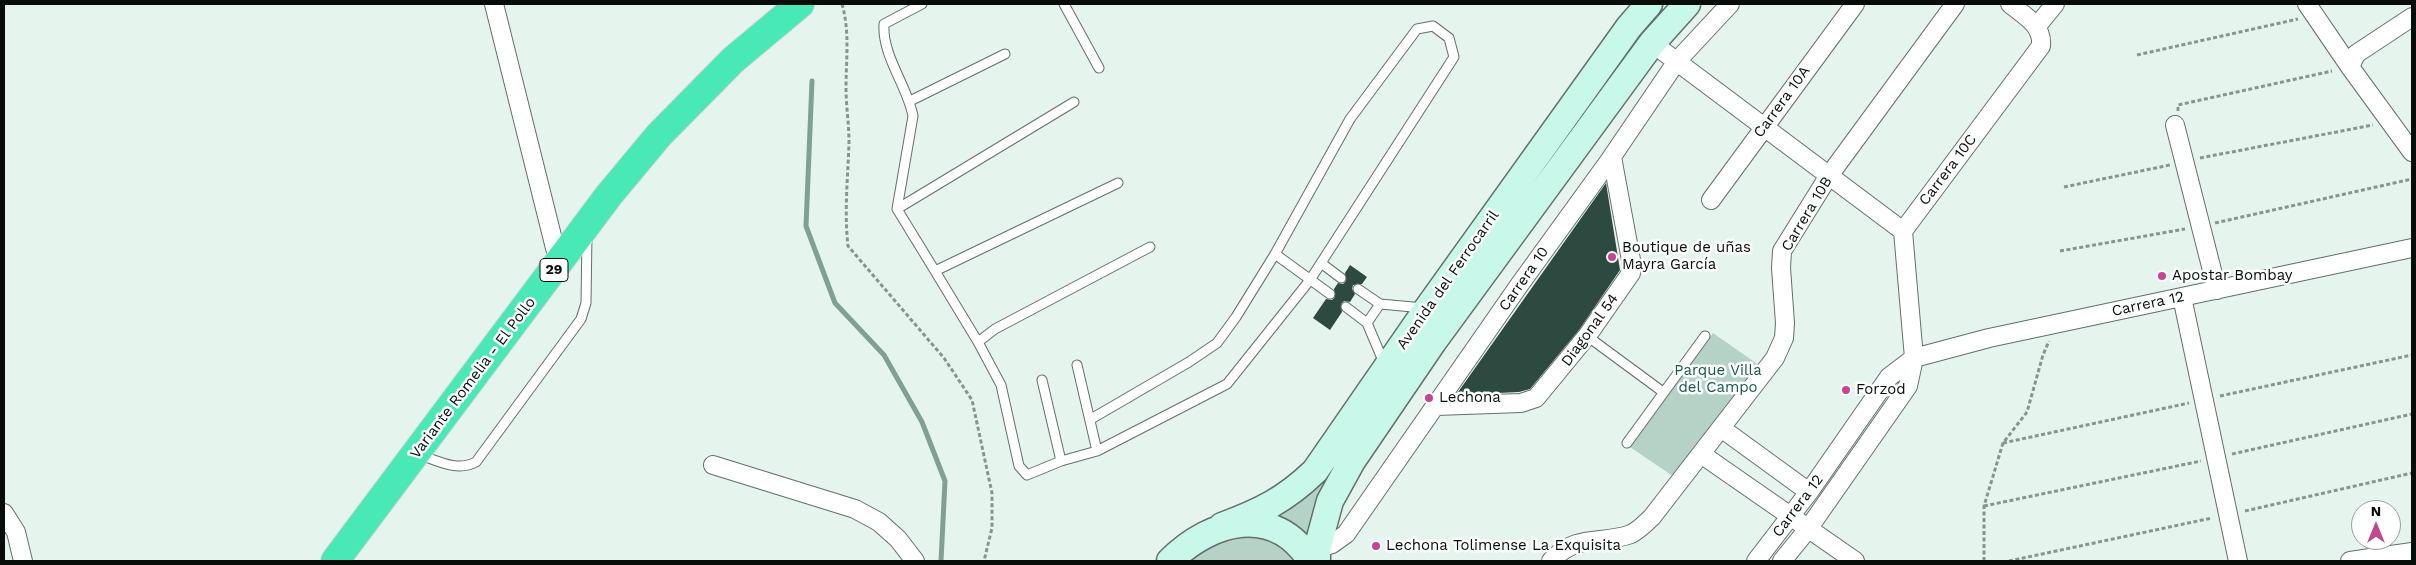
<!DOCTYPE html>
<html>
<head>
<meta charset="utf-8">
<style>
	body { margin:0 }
	#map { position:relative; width:2416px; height:565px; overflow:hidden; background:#e5f5ee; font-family:"Work Sans",sans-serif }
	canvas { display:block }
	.frame { position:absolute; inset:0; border:5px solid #080d0a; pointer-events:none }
	.north { position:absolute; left:2351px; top:500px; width:50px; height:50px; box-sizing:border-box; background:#fcfffd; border:1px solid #9a9e9c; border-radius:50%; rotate:0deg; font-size:14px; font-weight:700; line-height:20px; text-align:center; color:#080d0a }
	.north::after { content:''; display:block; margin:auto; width:18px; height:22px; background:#c64590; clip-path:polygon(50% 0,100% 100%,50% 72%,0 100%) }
</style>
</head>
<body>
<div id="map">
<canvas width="2416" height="565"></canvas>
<div class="frame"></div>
<div class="north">N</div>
</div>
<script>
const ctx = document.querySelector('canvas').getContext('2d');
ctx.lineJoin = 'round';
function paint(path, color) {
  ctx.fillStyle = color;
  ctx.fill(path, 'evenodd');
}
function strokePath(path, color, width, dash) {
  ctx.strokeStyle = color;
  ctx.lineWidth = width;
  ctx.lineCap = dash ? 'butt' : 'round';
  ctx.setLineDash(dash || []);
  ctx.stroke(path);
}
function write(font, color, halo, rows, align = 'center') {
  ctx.font = font + ' "Work Sans",sans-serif';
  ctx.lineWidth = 5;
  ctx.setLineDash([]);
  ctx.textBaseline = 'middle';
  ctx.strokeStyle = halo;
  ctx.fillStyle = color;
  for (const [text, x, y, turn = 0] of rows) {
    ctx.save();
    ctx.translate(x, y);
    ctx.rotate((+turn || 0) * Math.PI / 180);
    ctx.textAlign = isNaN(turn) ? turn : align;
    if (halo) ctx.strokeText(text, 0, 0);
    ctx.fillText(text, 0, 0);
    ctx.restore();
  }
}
const green = new Path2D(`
	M1713,333L1766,370L1680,481L1630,447Z
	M1342,455L1317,561H1170Z`);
const stream = new Path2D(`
	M812,81L806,226L835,303L884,355L922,422L945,481L941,561`);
const building = new Path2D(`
	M1606,183L1620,270L1579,330L1530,389L1519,392L1456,395Z
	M1350,265L1367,277L1362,284L1353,285L1352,289L1355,294L1350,302L1344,301L1341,304L1342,312L1330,330L1313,318L1326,299L1332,300L1335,297L1334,289L1338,283L1343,284L1346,281L1345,273Z`);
const path = new Path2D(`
	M842,4C850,32 846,59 846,88C846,106 849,124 849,142C848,177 844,211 848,246L944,358L972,400L992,493V528L984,561
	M2137,55L2298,19
	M2178,111V105L2332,71
	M2200,158L2373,125
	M2064,187L2170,165
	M2215,223L2412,179
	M2060,251L2185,229
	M2220,396L2412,355
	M2003,443L2189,403
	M2232,454L2412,414
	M1984,506L2201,461
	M2245,511L2412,473
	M1984,561V506L2003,443L2027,412L2043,355L2049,341
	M2009,561L2212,518`);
const lane = new Path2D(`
	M1064,4L1099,68
	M910,101L1005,54
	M897,209L913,116C907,85 882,56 884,24L922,4
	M1150,247L995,329L978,342L1001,385L1019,466L1027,475L1061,461L1097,451L1227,384L1310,280L1454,57L1449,38L1433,26L1417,29L1350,119L1275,254
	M1321,263L1341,278
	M935,271L897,209L1074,102
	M1358,289L1380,304L1424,308
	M1346,307L1367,323L1384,363
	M1367,323L1380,304
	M1587,336L1663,392
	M978,342L935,271L1118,183
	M1077,365L1097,451
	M1042,380L1061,461
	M1091,419L1189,362L1217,343L1236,317L1275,254L1330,294
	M1627,443L1705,336
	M418,454C438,461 457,472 476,462L581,319L586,303L587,235`);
const street = new Path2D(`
	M494,4L559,264
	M2307,4L2350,67L2412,152
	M2037,26L2055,4
	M1652,43L1903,231
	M2350,67L2356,54L2412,17
	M2175,125L2217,290
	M1711,200L1855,4
	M2182,297L2238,561
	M1436,406L1521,403L1536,398L1587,336L1631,273V260L1612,157
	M1721,428L1809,492
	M1701,454L1855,561
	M713,465L855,509L879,522L898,539L915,561
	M4,513L16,532L23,561
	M1317,549L1332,544L1346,534L1520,284L1609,161L1677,61L1730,4
	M1551,561C1576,533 1602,545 1631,534C1639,530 1646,523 1652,517L1775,358L1784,338L1785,323L1781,268L1782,251L1828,177L1955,4
	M1756,561L1809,492L1889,377L1914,358L1989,338L2412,248
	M1782,561L1808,529L1908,386L1914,358L1903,231L2041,46C2043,25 2025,16 2010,4
	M2350,561L2412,552`);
const secondary = new Path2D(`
	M1222,526C1260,512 1285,500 1315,471L1427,309L1629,27L1649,4
	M1170,561C1211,520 1274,503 1311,561
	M1317,561V549L1330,501L1352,461L1433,342L1652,43L1687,4`);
const highway = new Path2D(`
	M335,561L609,195L659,135L733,60L800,4`);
const markers = [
	[1612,257,5,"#c64590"],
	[2162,276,5,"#c64590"],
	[1846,390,5,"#c64590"],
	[1429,398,5,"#c64590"],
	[1376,546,5,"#c64590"]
];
const shields = [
	[554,270,28]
];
const shieldNames = [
	["29",554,270]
];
const streetNames = [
	["Carrera 10A",1782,102,-54],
	["Carrera 10C",1948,170,-53],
	["Carrera 10B",1807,214,-59],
	["Carrera 10",1524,279,-55],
	["Avenida del Ferrocarril",1448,280,-55],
	["Carrera 12",2148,304,-12],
	["Diagonal 54",1590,330,-54],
	["Variante Romelia - El Pollo",473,378,-53],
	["Carrera 12",1798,506,-53]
];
const poiNames = [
	["Boutique de uñas",1622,248],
	["Mayra García",1622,265],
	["Apostar Bombay",2172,276],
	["Forzod",1856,390],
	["Lechona",1439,398],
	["Lechona Tolimense La Exquisita",1386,546]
];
const parkNames = [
	["Parque Villa",1718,371],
	["del Campo",1718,388]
];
paint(green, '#b5d2c6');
strokePath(stream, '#7fa093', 5);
paint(building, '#2c4a3f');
strokePath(lane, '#62706a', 11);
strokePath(street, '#62706a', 20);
strokePath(secondary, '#62706a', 29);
strokePath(highway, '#d3d3d3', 30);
strokePath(path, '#89948f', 3, [4, 2.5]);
strokePath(lane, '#fff', 9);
strokePath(street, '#fff', 18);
strokePath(secondary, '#c8f8e9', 26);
strokePath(highway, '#48e8b7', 28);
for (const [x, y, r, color] of markers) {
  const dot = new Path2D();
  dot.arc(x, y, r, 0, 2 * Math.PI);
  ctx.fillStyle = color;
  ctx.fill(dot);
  strokePath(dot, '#fcfffd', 2);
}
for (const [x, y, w] of shields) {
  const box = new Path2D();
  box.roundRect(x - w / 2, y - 11.5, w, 23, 4);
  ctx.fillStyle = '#fcfffd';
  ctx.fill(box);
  strokePath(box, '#080d0a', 1);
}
write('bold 14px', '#080d0a', null, shieldNames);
write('15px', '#080d0a', '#fcfffd', streetNames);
write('15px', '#080d0a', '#fcfffd', poiNames, 'left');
write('15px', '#195844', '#fcfffd', parkNames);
</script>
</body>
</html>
